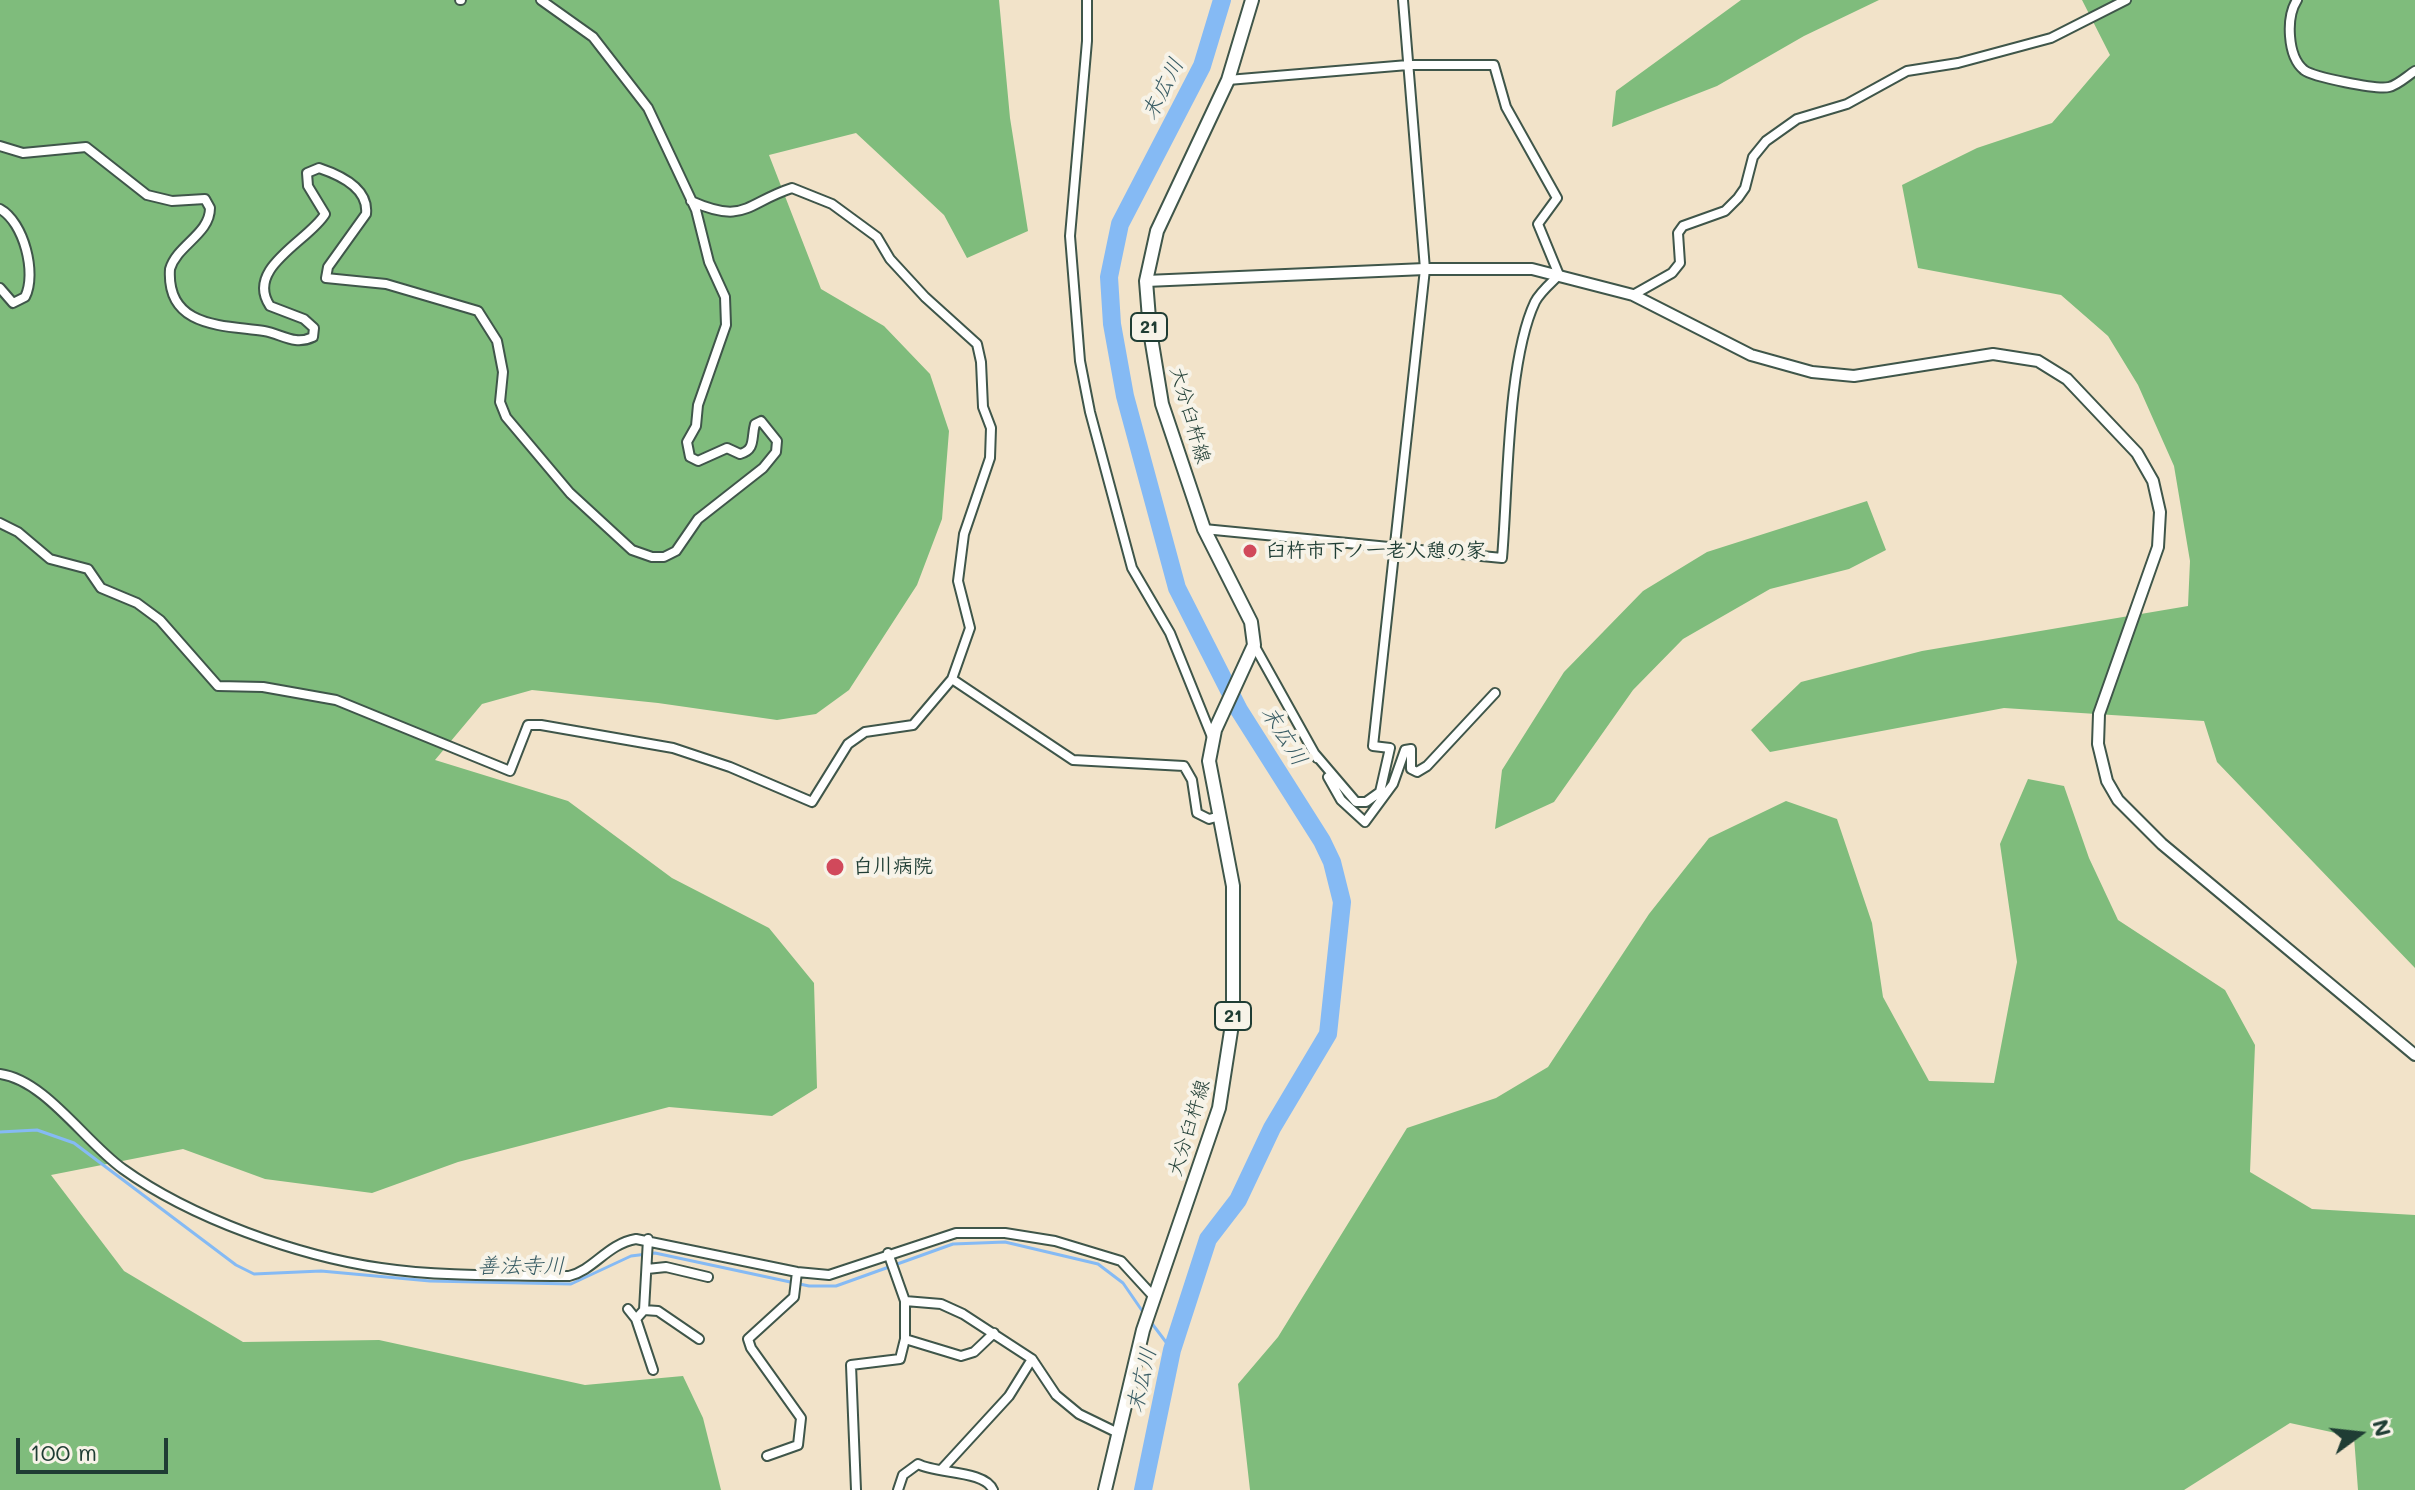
<!DOCTYPE html>
<html>
<head>
<meta charset="utf-8">
<style>
	body { margin:0 }
	#map { position:relative; width:2415px; height:1490px; overflow:hidden; background:#f2e3c9; font-family:Mali,sans-serif }
	canvas { display:block }
	.north { position:absolute; left:2319px; top:1394px; width:80px; height:80px; -webkit-text-stroke:6px #f7f3e8; paint-order:stroke; rotate:75deg; font-size:22px; font-weight:700; line-height:32px; text-align:center; color:#1f3d34 }
	.north::after { content:''; display:block; margin:auto; width:28px; height:36px; background:#1f3d34; clip-path:polygon(50% 0,100% 100%,50% 72%,0 100%) }
	.scale { position:absolute; left:16px; top:1438px; width:152px; height:36px; box-sizing:border-box; border:4px solid #1f3d34; border-top:0; padding-left:10px; font-size:24px; line-height:28px; white-space:nowrap; color:#1f3d34; -webkit-text-stroke:6px #f7f3e8; paint-order:stroke }
</style>
</head>
<body>
<div id="map">
<canvas width="2415" height="1490"></canvas>
<div class="north">N</div>
<div class="scale">100 m</div>
</div>
<script>
const ctx = document.querySelector('canvas').getContext('2d');
ctx.lineJoin = 'round';
function paint(path, color) {
  ctx.fillStyle = color;
  ctx.fill(path, 'evenodd');
}
function strokePath(path, color, width, dash) {
  ctx.strokeStyle = color;
  ctx.lineWidth = width;
  ctx.lineCap = dash ? 'butt' : 'round';
  ctx.setLineDash(dash || []);
  ctx.stroke(path);
}
function write(font, color, halo, rows, align = 'center') {
  ctx.font = font + ' Mali,"Klee One",sans-serif';
  ctx.lineWidth = 8;
  ctx.setLineDash([]);
  ctx.textBaseline = 'middle';
  ctx.strokeStyle = halo;
  ctx.fillStyle = color;
  for (const [text, x, y, turn = 0] of rows) {
    ctx.save();
    ctx.translate(x, y);
    ctx.rotate((+turn || 0) * Math.PI / 180);
    ctx.textAlign = isNaN(turn) ? turn : align;
    if (halo) ctx.strokeText(text, 0, 0);
    ctx.fillText(text, 0, 0);
    ctx.restore();
  }
}
const forest = new Path2D(`
	M0,0H999L1010,118L1028,231L967,258L944,215L856,133L769,155L821,289L884,326L930,374L949,431L942,519L917,585L849,690L816,714L777,720L658,703L532,690L482,704L435,760L568,801L672,878L769,928L814,983L817,1088L772,1116L669,1107L458,1162L372,1193L265,1179L183,1149L51,1175L124,1271L243,1342L379,1340L585,1385L683,1376L703,1418L721,1490H0Z
	M1741,0H1879L1804,36L1717,86L1612,127L1616,91Z
	M2082,0H2415V968L2217,762L2204,721L2004,708L1770,752L1751,730L1801,682L1922,651L2188,606L2190,561L2174,466L2138,385L2108,336L2061,295L1918,268L1902,185L1977,148L2052,123L2110,55Z
	M1867,501L1886,550L1849,569L1770,589L1683,639L1633,690L1554,802L1495,829L1502,770L1564,672L1643,591L1707,552Z
	M2028,779L2064,786L2089,858L2118,920L2225,990L2255,1045L2250,1172L2312,1209L2415,1215V1490H2358L2354,1437L2290,1423L2184,1490H1250L1238,1384L1278,1337L1407,1128L1496,1098L1548,1067L1649,914L1709,838L1786,801L1837,819L1872,923L1883,997L1929,1081L1994,1083L2017,962L2000,844Z`);
const stream = new Path2D(`
	M0,1132L37,1130L74,1143L236,1265L254,1274L321,1271L430,1281L571,1284L631,1256L655,1253L809,1286H836L953,1244L1005,1242L1098,1264L1123,1283L1143,1312
	M1150,1321L1172,1350`);
const river = new Path2D(`
	M1143,1490L1172,1350L1208,1239L1238,1200L1272,1128L1328,1034L1342,902L1332,862L1322,841L1239,710L1177,588L1125,396L1112,324L1109,277L1120,224L1202,66L1222,0`);
const minor = new Path2D(`
	M460,0H461
	M1087,0V41L1070,236L1080,361L1090,412L1132,568L1170,633L1212,737
	M2297,0C2286,17 2287,56 2304,70C2313,77 2377,90 2389,87C2398,85 2407,76 2415,71
	M0,146L23,153L86,147L147,195L172,201L205,199L210,208C210,234 177,245 170,269C166,329 225,325 264,331C282,334 294,346 313,337L314,328L304,319L270,306C244,268 310,240 325,214L308,186L307,173L319,168C340,175 369,188 366,214L328,267L326,278L386,284L478,311L497,341L503,372L500,402L506,417L570,493L632,550L652,557H664L676,551L698,519L763,468L776,452L777,441L761,421L755,424C751,438 756,450 740,454L727,448L698,461L690,457L687,442L696,426L698,405L726,325L725,297L709,262L696,210L648,108L593,37L541,0
	M0,209C24,222 37,274 25,297L13,303L0,288
	M1633,295L1672,273L1680,263L1678,233L1683,226L1725,211L1738,198L1745,188L1753,157L1766,141L1797,119L1847,104L1907,71L1958,63L2051,38L2126,0
	M0,523L18,532L50,559L88,569L101,588L137,603L160,620L218,686L263,687L336,700L510,771L528,725H541L673,748L730,767L812,802L848,744L865,732L913,725L952,679L970,628L958,581L964,534L990,458L991,428L983,407L981,362L977,344L925,297L890,259L877,237L832,204L792,188C746,203 745,225 691,201
	M1204,529L1502,558C1508,490 1507,361 1535,302C1540,292 1551,283 1559,275L1538,224L1557,198L1506,107L1494,65H1408L1228,80
	M1254,645L1317,758
	M952,679L1073,760L1184,766L1192,780L1197,813L1209,819L1220,816
	M1315,754L1356,802H1366L1380,792L1390,748L1373,746L1425,269L1403,0
	M1328,777L1341,800L1365,822L1393,784L1405,750L1411,749V769L1417,772L1427,766L1495,693
	M0,1074C45,1080 85,1142 123,1169C191,1218 298,1256 381,1268C442,1277 507,1275 569,1276C594,1270 607,1244 636,1239L797,1272L829,1275L956,1233H1005L1055,1241L1121,1261L1154,1297
	M888,1253L905,1301L941,1304L963,1314L1032,1359L1056,1395L1079,1414L1118,1433
	M647,1269L666,1267L708,1277
	M628,1309L636,1319L653,1370
	M644,1310L658,1311L699,1339
	M636,1319L644,1310L648,1239
	M905,1339L961,1356L974,1352L994,1333
	M767,1456L798,1445L801,1418L751,1348L748,1339L794,1297L797,1272
	M941,1470L1009,1396L1032,1359
	M856,1490L851,1365L900,1359L905,1339V1301
	M898,1490L903,1475L918,1464C936,1474 985,1470 993,1490`);
const tertiary = new Path2D(`
	M1146,281L1425,269H1532L1633,295L1751,355L1812,372L1854,376L1993,354L2038,361L2067,379L2137,453L2153,481L2160,512L2158,547L2099,714L2098,744L2107,781L2118,800L2162,844L2415,1055`);
const primary = new Path2D(`
	M1105,1490L1143,1330L1219,1108L1233,1018V886L1209,761L1215,730L1254,645L1251,622L1204,529L1162,404L1150,331L1146,281L1157,231L1228,80L1252,0`);
const markers = [
	[1250,551,8,"#d1495b"],
	[835,867,10,"#d1495b"]
];
const shields = [
	[1149,327,36],
	[1233,1016,36]
];
const shieldNames = [
	["21",1149,327],
	["21",1233,1016]
];
const streetNames = [
	["大分臼杵線",1190,415,74],
	["大分臼杵線",1189,1128,-73]
];
const poiNames = [
	["臼杵市下ノ一老人憩の家",1266,551],
	["白川病院",853,867]
];
const waterNames = [
	["末広川",1163,89,-63],
	["末広川",1284,736,58],
	["善法寺川",521,1266],
	["末広川",1142,1380,-77]
];
paint(forest, '#7fbc7c');
strokePath(stream, '#85baf4', 3);
strokePath(river, '#85baf4', 18);
strokePath(minor, '#3f564a', 12);
strokePath(tertiary, '#3f564a', 14);
strokePath(primary, '#3f564a', 16);
strokePath(minor, '#fff', 8);
strokePath(tertiary, '#fff', 10);
strokePath(primary, '#fff', 12);
for (const [x, y, r, color] of markers) {
  const dot = new Path2D();
  dot.arc(x, y, r, 0, 2 * Math.PI);
  ctx.fillStyle = color;
  ctx.fill(dot);
  strokePath(dot, '#f7f3e8', 3);
}
for (const [x, y, w] of shields) {
  const box = new Path2D();
  box.roundRect(x - w / 2, y - 14, w, 28, 6);
  ctx.fillStyle = '#f7f3e8';
  ctx.fill(box);
  strokePath(box, '#1f3d34', 2);
}
write('bold 18px', '#1f3d34', null, shieldNames);
write('20px', '#1f3d34', '#f7f3e8', streetNames);
write('bold 20px', '#1f3d34', '#f7f3e8', poiNames, 'left');
write('italic 22px', '#385c64', '#f7f3e8', waterNames);
</script>
</body>
</html>
